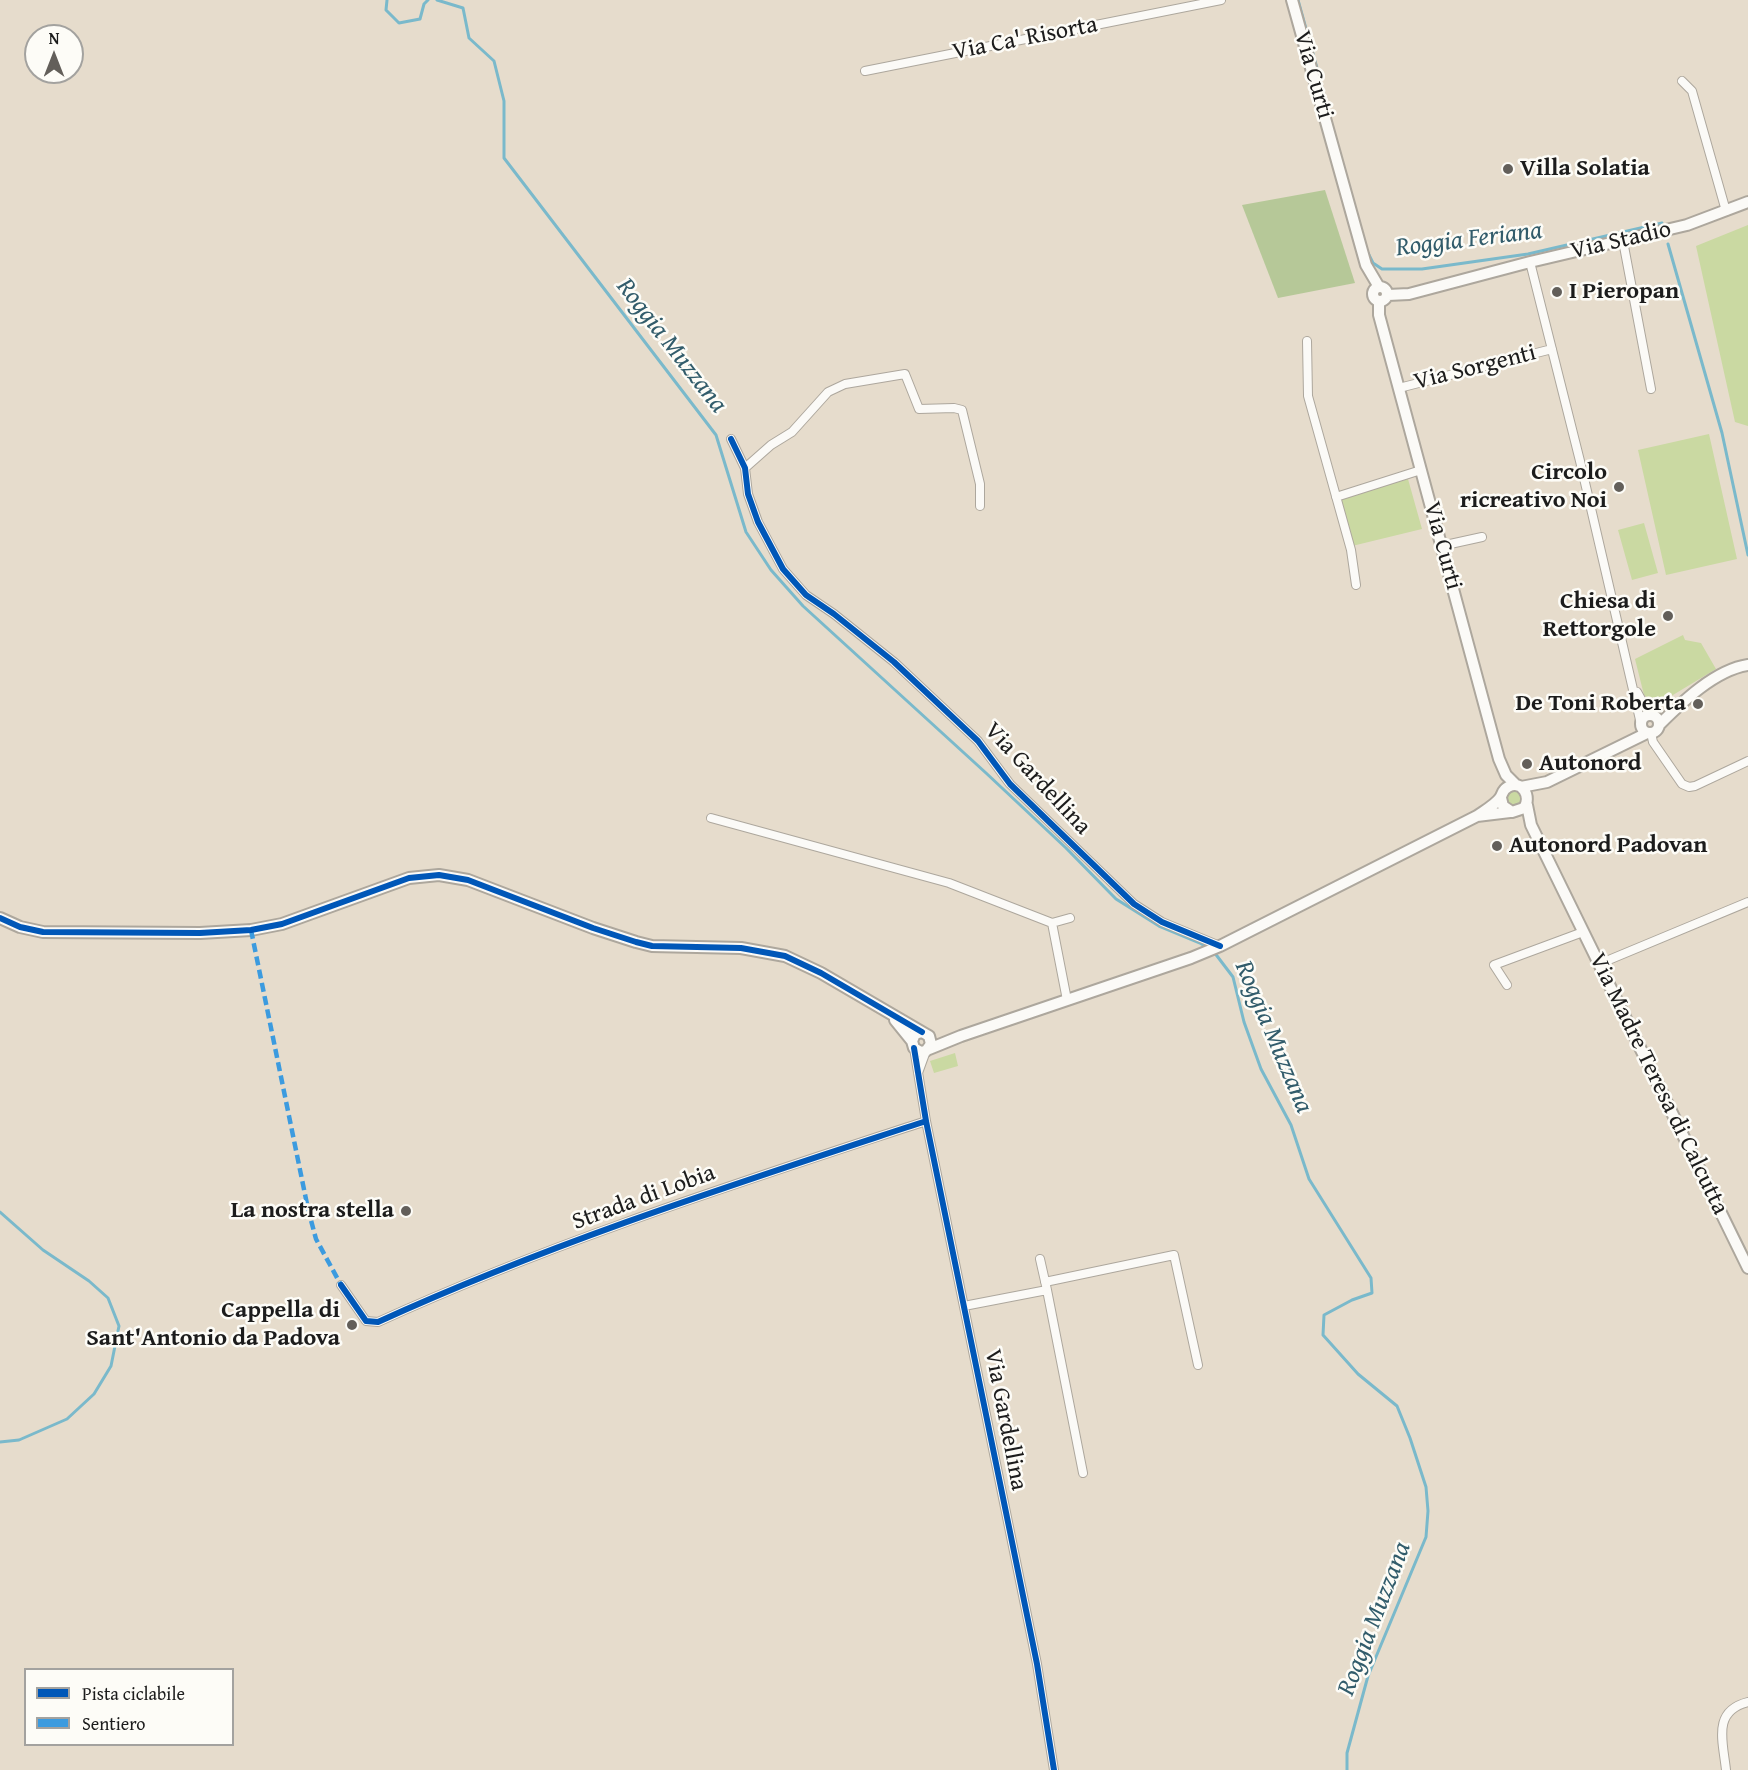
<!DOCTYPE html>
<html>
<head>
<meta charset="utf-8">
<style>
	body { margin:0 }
	#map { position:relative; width:1748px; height:1770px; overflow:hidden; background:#e6dccc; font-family:"Gentium Book Plus",serif }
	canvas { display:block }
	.legend { position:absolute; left:24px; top:1668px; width:210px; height:78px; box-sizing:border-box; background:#fdfcf7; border:2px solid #a3a29f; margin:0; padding:8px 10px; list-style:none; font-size:18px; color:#1c1c1c }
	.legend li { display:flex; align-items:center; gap:12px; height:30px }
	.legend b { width:30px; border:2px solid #a3a29f }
	.north { position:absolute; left:24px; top:24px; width:60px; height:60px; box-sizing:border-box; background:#fdfcf7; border:2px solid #a3a29f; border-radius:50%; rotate:0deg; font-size:16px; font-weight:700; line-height:24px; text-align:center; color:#1c1c1c }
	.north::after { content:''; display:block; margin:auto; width:21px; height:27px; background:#635f5a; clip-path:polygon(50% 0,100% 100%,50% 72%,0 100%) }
</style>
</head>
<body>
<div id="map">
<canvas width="1748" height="1770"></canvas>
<ul class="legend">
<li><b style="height:8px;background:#0057b8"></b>Pista ciclabile</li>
<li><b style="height:8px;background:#3c9bdf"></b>Sentiero</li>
</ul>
<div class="north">N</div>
</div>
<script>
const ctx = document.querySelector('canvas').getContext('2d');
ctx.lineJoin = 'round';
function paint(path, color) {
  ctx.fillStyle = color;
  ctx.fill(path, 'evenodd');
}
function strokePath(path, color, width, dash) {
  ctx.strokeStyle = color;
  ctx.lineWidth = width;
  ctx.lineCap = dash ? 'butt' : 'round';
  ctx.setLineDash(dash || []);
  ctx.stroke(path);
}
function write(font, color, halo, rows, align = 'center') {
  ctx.font = font + ' "Gentium Book Plus",serif';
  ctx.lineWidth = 5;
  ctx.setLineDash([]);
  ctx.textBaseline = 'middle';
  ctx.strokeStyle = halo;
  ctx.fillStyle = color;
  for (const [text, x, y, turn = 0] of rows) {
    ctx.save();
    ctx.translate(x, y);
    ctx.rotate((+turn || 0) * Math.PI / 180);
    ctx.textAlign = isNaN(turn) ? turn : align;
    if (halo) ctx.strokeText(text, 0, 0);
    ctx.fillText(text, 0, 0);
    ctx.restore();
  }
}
const green = new Path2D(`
	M1748,225V426L1735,422L1696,246Z
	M1709,434L1737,559L1666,575L1638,450Z
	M1408,479L1422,529L1348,547L1338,498Z
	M1644,523L1658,573L1632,580L1618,530Z
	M1683,635L1685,640L1701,643L1716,669L1663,701H1651L1644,695L1635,659Z
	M1510,789L1522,791V806L1508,807L1504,795Z
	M955,1053L958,1066L934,1073L930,1061Z`);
const forest = new Path2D(`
	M1325,190L1355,283L1278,298L1242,205Z`);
const stream = new Path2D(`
	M387,0L386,10L399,23L420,19L424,4L428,0
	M437,0L463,8L469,38L494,61L504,101V158L716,435L746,532L771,570L803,606L986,773L1066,848L1116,899L1159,926L1200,943L1208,948
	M1298,0L1320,79
	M1668,244L1722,433L1748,555
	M1368,253L1373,263L1382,269H1422L1528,254L1662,223
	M1214,952L1233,977L1244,1022L1261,1069L1291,1125L1309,1179L1371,1278L1372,1293L1352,1300L1324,1315L1323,1335L1358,1374L1397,1406L1410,1438L1426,1487L1428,1511L1426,1537L1368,1676L1347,1753V1770
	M0,1212L43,1250L89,1281L108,1298L119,1326L111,1366L94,1394L67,1419L19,1440L0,1442`);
const street = new Path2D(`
	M865,71L1221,0
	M1682,81L1692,91L1726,211
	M1623,241L1651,389
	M1530,262L1580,461L1641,724
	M1307,341L1308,396L1351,550L1356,585
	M1399,388L1552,349
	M731,439L745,468L748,494L758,522L783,569L806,595L834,614L894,662L978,741L1010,784L1134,904L1162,922L1220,946
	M745,468L771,445L792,432L828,392L845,384L905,374L919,409L954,408L962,410L980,484V506
	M1336,497L1421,470
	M1441,546L1482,537
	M1637,692L1650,715
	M1651,733L1653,742L1682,784L1689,787L1695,786L1748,761
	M711,818L949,883L1052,923
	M1599,964L1748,902
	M1507,985L1494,965L1583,932
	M1067,1000L1052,923L1070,918
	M914,1048L926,1121L1037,1664L1054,1770
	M918,1073L926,1051
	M1045,1282L1174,1255L1198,1365
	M341,1285L366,1321L378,1322C555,1241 741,1182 926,1121
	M1047,1290L1083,1473
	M964,1306L1047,1290L1040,1259
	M1726,1770C1723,1741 1712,1711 1748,1702`);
const secondary = new Path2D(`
	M1292,0L1366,265L1379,287
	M1373 294a7 7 0 1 1 14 0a7 7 0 1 1-14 0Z
	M1388,295L1409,294L1530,262L1687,225L1748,202
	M1379,302V315L1499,759L1506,775L1516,785
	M1641 724a9 9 0 1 1 18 0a9 9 0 1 1-18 0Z
	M1659,725C1682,702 1715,670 1748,665
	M1521,787L1547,782L1647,733
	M1527,805L1531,825L1748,1268
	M1477,816L1510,812
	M0,918L20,927L43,932L200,933L251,930L282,924L409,878L439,875L468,880L593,928L636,942L652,946L741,948L785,956L821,973L922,1032
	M895,1020L912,1041L914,1048L921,1052L926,1051L931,1044L929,1036L922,1032L915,1034L912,1041
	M929,1049L961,1036L1191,958L1220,946L1477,816C1484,811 1495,805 1500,798C1503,794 1502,790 1508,787C1522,779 1532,797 1524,808L1512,812L1503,806L1501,798`);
const quiet = new Path2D(`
	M251,930L308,1209L316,1239L341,1285`);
const cycleway = new Path2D(`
	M731,439L745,468L748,494L758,522L783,569L806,595L834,614L894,662L978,741L1010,784L1134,904L1162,922L1220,946
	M0,918L20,927L43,932L200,933L251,930L282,924L409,878L439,875L468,880L593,928L636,942L652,946L741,948L785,956L821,973L922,1032
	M914,1048L926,1121L1037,1664L1054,1770
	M341,1285L366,1321L378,1322C555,1241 741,1182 926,1121`);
const markers = [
	[1508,169,6,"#635f5a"],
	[1557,292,6,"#635f5a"],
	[1619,487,6,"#635f5a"],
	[1668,616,6,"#635f5a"],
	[1698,704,6,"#635f5a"],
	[1527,764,6,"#635f5a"],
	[1497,846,6,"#635f5a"],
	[406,1211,6,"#635f5a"],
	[352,1325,6,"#635f5a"]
];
const streetNames = [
	["Via Ca' Risorta",1025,39,-11],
	["Via Curti",1313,75,74],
	["Via Stadio",1621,241,-13],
	["Via Sorgenti",1475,368,-14],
	["Via Curti",1442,546,75],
	["Via Gardellina",1037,779,47],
	["Via Madre Teresa di Calcutta",1658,1084,64],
	["Strada di Lobia",644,1198,-20],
	["Via Gardellina",1005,1420,79]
];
const poiNames = [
	["Villa Solatia",1520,169,"left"],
	["I Pieropan",1569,292,"left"],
	["Circolo",1607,473],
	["ricreativo Noi",1607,501],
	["Chiesa di",1656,602],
	["Rettorgole",1656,630],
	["De Toni Roberta",1686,704],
	["Autonord",1539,764,"left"],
	["Autonord Padovan",1509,846,"left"],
	["La nostra stella",394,1211],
	["Cappella di",340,1311],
	["Sant'Antonio da Padova",340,1339]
];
const waterNames = [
	["Roggia Feriana",1469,240,-7],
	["Roggia Muzzana",671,346,52],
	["Roggia Muzzana",1273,1037,67],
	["Roggia Muzzana",1375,1619,-69]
];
paint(green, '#cad9a2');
paint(forest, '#b6c898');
strokePath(stream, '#7ab9cb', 3);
strokePath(street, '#ada79d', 10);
strokePath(secondary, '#ada79d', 14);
strokePath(street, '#fbfaf7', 8);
strokePath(secondary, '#fbfaf7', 10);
strokePath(quiet, '#3c9bdf', 4.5, [9, 4.5]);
strokePath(cycleway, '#0057b8', 6);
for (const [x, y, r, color] of markers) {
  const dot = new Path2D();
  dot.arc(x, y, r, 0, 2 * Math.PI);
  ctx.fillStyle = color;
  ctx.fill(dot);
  strokePath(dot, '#fdfcf7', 2);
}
write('24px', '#1c1c1c', '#fdfcf7', streetNames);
write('bold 24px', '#1c1c1c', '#fdfcf7', poiNames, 'right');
write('italic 26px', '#325c6b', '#fdfcf7', waterNames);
</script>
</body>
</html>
